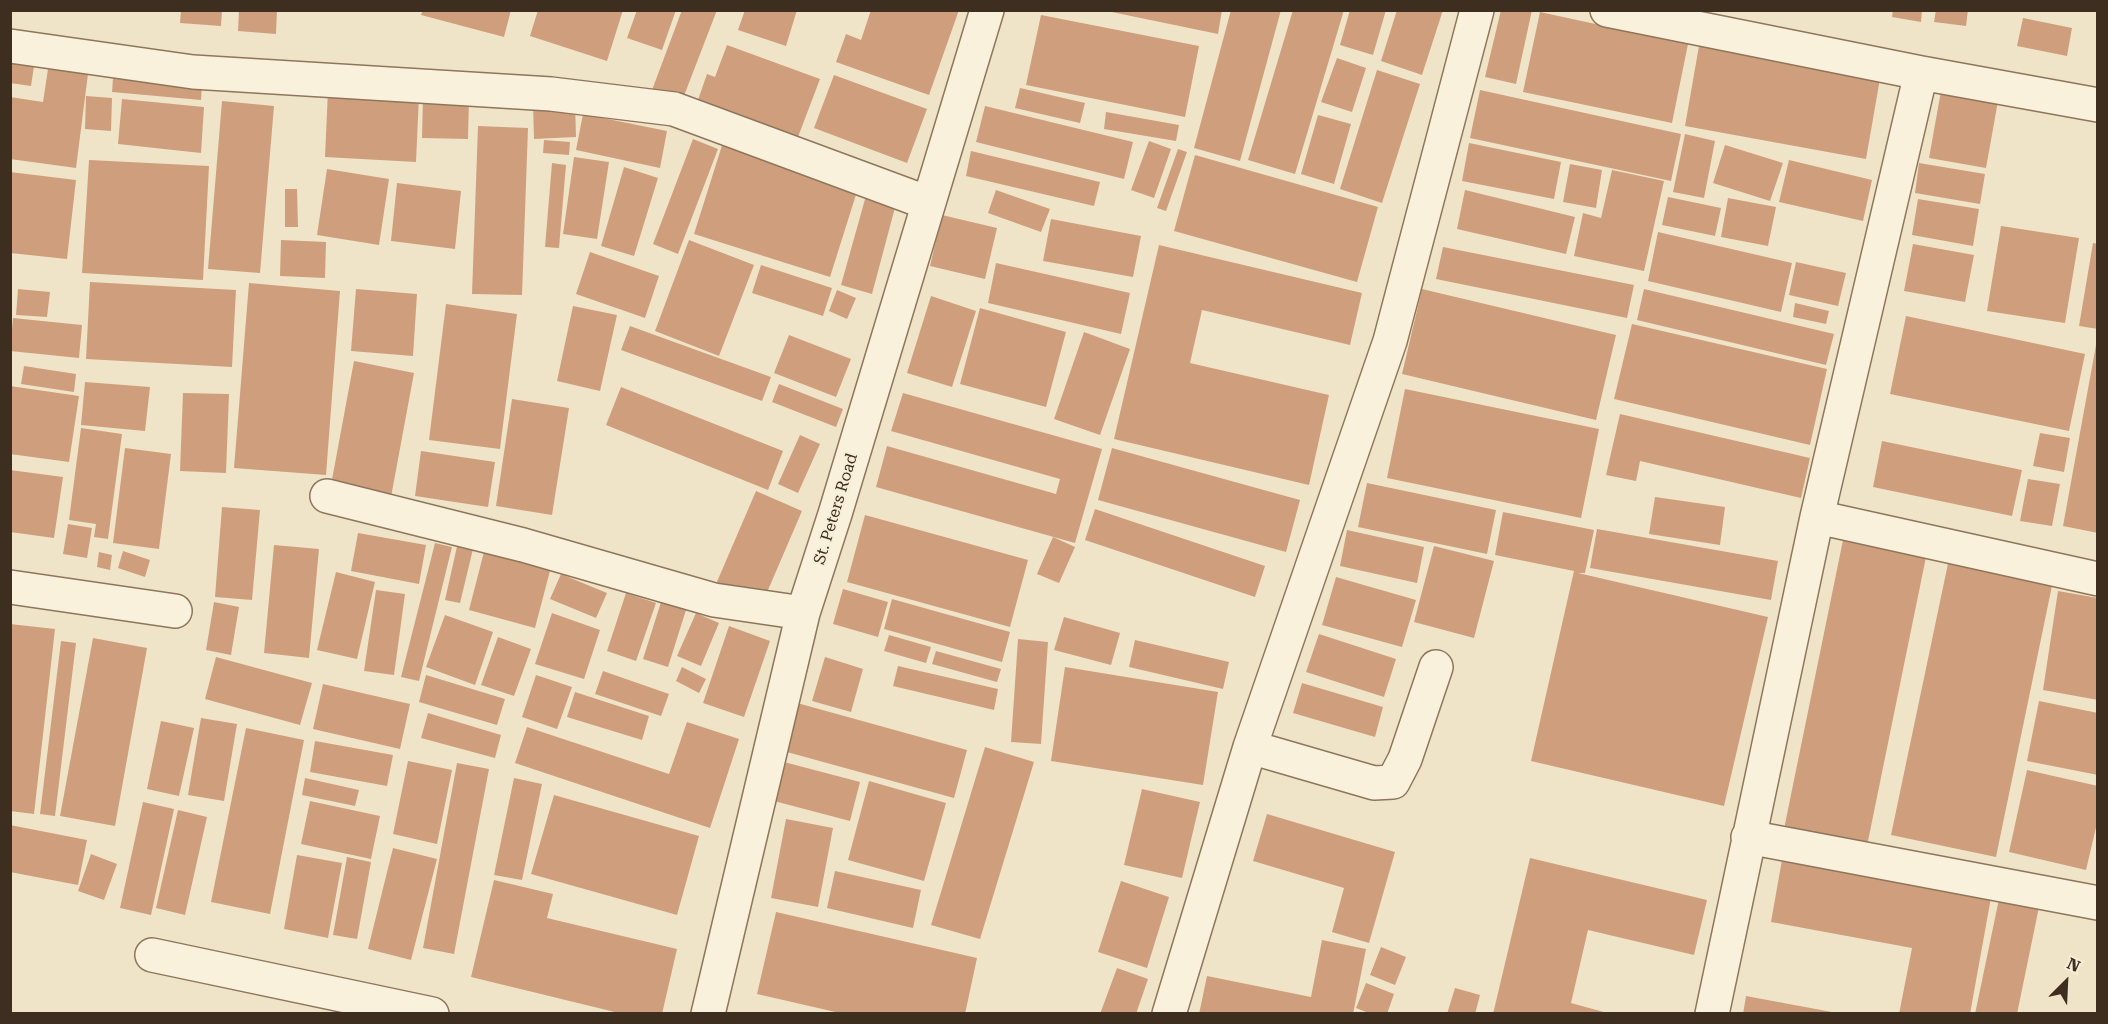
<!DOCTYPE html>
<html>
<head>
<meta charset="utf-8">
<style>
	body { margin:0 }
	#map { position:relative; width:2108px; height:1024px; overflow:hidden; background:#f0e4c8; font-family:"Roboto Serif",serif }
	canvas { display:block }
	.frame { position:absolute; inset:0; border:12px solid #3d2e20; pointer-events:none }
	.north { position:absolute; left:2036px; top:952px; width:60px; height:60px; -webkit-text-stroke:4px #f7eed8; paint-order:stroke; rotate:24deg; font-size:16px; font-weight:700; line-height:24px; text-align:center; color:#3d2e20 }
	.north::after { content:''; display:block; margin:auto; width:21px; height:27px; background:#3d2e20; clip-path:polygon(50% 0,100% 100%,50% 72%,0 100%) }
</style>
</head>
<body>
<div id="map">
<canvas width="2108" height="1024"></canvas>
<div class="frame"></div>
<div class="north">N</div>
</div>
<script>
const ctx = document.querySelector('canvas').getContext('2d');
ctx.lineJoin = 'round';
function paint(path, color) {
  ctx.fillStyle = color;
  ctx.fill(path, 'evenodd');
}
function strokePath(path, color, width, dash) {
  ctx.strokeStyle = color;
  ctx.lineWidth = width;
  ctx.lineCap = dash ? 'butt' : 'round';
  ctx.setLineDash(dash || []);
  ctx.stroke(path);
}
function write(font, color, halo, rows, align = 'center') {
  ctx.font = font + ' "Roboto Serif",serif';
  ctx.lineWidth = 4.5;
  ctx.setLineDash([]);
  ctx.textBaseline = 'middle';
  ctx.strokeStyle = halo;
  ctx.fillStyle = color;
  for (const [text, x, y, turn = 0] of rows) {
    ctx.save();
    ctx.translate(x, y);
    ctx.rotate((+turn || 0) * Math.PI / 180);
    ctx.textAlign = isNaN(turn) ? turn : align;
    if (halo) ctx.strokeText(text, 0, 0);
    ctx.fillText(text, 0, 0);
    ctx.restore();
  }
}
const building = new Path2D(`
	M181,10H222L221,26L180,23Z
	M239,10H277L276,34L238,31Z
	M423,10H511L504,37L421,15Z
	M538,10H623L607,61L530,36Z
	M637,10H676L662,50L627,38Z
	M682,10H717L682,101L652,90Z
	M745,10H797L786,46L738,30Z
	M871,10H959L929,95L836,62L846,34L861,40Z
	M1102,10H1222L1218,34Z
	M1231,10H1281L1240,161L1194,148Z
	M1293,10H1344L1295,174L1248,160Z
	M1350,10H1386L1373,55L1340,45Z
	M1397,10H1443L1422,75L1381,61Z
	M1501,10H1532L1516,84L1485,77Z
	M1893,10H1922L1921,22L1892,17Z
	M1936,10H1968L1966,26L1934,22Z
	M1540,12L1688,44L1672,123L1523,92Z
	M1041,15L1199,46L1185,117L1026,85Z
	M2023,18L2072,28L2067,56L2017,46Z
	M1700,40L1881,73L1866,159L1685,126Z
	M727,45L820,79L798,137L698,100L707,74L715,77Z
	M1337,58L1366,68L1352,112L1321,102Z
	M10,63L34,66L31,86L10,83Z
	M48,69L88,74L76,168L10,159V97L43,102Z
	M1377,70L1420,84L1382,203L1340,189Z
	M834,75L927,109L907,163L814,128Z
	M113,78L202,85L201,100L112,92Z
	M1020,88L1085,103L1080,123L1015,108Z
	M328,90L419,96L416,162L325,157Z
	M1480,90L1681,134L1671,181L1470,138Z
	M1941,91L1998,101L1986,168L1929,158Z
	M86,96L112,98L111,131L85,129Z
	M423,97L469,98L468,139L422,138Z
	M122,99L204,107L201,153L118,144Z
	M222,101L274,106L260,273L208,269Z
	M575,103L576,137L534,139L533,104Z
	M985,106L1133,142L1124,179L976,142Z
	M1106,112L1179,125L1176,141L1104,129Z
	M583,114L667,131L660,168L576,150Z
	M1318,115L1351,124L1334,184L1301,174Z
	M478,126L528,128L522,295L472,294Z
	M1685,134L1715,141L1704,198L1673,192Z
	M693,139L718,149L678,254L653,244Z
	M724,139L860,182L830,277L694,234Z
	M544,140L570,142L569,155L543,153Z
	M1149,141L1171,149L1154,198L1131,190Z
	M1469,143L1561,162L1554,199L1462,181Z
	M1725,145L1783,163L1770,201L1713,183Z
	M1178,149L1187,152L1166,211L1157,208Z
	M971,151L1100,182L1094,206L966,176Z
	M1195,155L1378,207L1357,282L1174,231Z
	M574,157L609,162L597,239L563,234Z
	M89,160L209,166L203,280L82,273Z
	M1789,160L1872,180L1863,221L1779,202Z
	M552,163L566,165L559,248L545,247Z
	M1919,163L1985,174L1980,204L1915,193Z
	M1570,164L1602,170L1596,208L1563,202Z
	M624,167L658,178L634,256L601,246Z
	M327,169L389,179L379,245L317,235Z
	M1612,170L1664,181L1644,271L1574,256L1583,213L1601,218Z
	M10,172L76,180L67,259L10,253Z
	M397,183L461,191L455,249L391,241Z
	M285,189H297L298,227H285Z
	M996,190L1050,209L1041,232L988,213Z
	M1465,190L1575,217L1566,254L1457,229Z
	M867,192L897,200L872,294L841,285Z
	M1668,197L1721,208L1715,236L1662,225Z
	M1728,198L1776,207L1768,246L1721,237Z
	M1918,199L1979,209L1973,246L1912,235Z
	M942,215L997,228L985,279L930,266Z
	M1051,219L1141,236L1133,277L1043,261Z
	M2001,226L2079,238L2065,323L1987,311Z
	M1658,232L1792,263L1781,312L1648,281Z
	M281,240L326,242L325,278L280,276Z
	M689,240L754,265L719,356L655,331Z
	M2093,243L2098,244V329L2079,326Z
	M1913,244L1974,255L1965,302L1904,291Z
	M1159,245L1362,293L1350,345L1202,310L1190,363L1329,395L1309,485L1114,439Z
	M1443,247L1634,285L1627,318L1436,279Z
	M590,252L659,276L645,318L576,294Z
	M1796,262L1846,273L1838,306L1789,295Z
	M996,263L1130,293L1121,334L988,303Z
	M761,265L832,288L823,316L752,293Z
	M90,282L236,290L232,367L86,359Z
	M249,283L340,291L326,475L234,468Z
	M18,289L50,292L47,317L16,315Z
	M356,289L417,294L413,356L351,351Z
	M1422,289L1616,335L1596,420L1402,374Z
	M1644,289L1834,334L1826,365L1637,320Z
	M837,290L856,298L847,319L829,311Z
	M931,296L976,311L952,387L907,373Z
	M1795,303L1829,311L1826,324L1793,317Z
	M446,304L517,314L500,449L429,440Z
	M573,306L617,315L600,391L557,381Z
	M980,308L1066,332L1046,407L960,384Z
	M1906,316L2085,354L2069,431L1890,394Z
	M13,318L82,325L79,358L10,351Z
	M1632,324L1827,369L1810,445L1614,399Z
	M630,326L771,377L762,401L621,350Z
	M1084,332L1130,349L1100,435L1054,419Z
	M789,335L851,359L836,397L774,373Z
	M2096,345H2098V533L2063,526Z
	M354,361L414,373L391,497L331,485Z
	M24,366L76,374L74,392L21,384Z
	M85,382L150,387L145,431L81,425Z
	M779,384L843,409L836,427L772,402Z
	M10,386L79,396L69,462L10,454Z
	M621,387L783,451L768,490L606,425Z
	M1405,389L1599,429L1581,518L1387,478Z
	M183,393L229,394L226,473L180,471Z
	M903,393L1102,449L1075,543L876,487L887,446L1056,494L1060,479L891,431Z
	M512,399L569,408L552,515L496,506Z
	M1620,414L1810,458L1801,498L1640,461L1636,481L1606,475Z
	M81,428L122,434L108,539L94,537L96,524L69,520Z
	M2040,433L2070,438L2064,472L2033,466Z
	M800,435L820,444L798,493L778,484Z
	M1882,441L2022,470L2012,516L1873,487Z
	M125,448L171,454L159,549L113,543Z
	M1112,448L1300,500L1286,552L1098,500Z
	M421,451L495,462L488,507L415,496Z
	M10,470L63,477L54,538L10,532Z
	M2028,479L2060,484L2052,526L2020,521Z
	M1367,483L1496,510L1487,554L1358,527Z
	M756,491L802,511L762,604L716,584Z
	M1655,497L1725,507L1720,545L1649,534Z
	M222,507L260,510L252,600L215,597Z
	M1095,509L1265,566L1255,597L1085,540Z
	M1503,512L1594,530L1585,573H1578L1768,617L1724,806L1531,761L1574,571L1495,555Z
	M865,515L1028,560L1010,627L847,582Z
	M68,524L92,528L87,558L63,554Z
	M1597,529L1778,561L1771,600L1590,568Z
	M1347,530L1424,547L1417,583L1340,566Z
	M358,533L426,545L419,584L351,571Z
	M1053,537L1075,547L1059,583L1037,574Z
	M1843,540L1926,557L1867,846L1784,829Z
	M458,542L474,545L460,603L445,600Z
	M435,543L452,547L419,681L401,677Z
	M274,545L319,549L309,658L264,653Z
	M1434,546L1494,561L1474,638L1414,622Z
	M485,548L551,567L535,628L469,610Z
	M123,551L150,560L145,577L118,568Z
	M99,552L112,555L110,570L97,567Z
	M1950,554L2054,576L1996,857L1891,835Z
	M336,572L375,582L357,659L317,650Z
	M561,574L607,593L596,618L550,599Z
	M1336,577L1416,600L1402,647L1322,625Z
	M843,589L888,602L878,637L833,624Z
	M376,590L405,594L394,675L364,671Z
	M2058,591L2098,598V700L2043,690Z
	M626,593L656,603L636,661L607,651Z
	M892,599L1010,632L1002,662L884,629Z
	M214,602L239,607L231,655L206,650Z
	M661,602L686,610L668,667L643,659Z
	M552,613L600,630L584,679L535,664Z
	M696,613L719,623L701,666L677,656Z
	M445,615L493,632L475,685L426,667Z
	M1064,617L1120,633L1111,665L1054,650Z
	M10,624L55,629L34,814L10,811Z
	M729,626L770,641L744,717L703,703Z
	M1319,634L1396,659L1384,697L1306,672Z
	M889,635L931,647L926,663L884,651Z
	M498,637L531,649L514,696L481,685Z
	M93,638L147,648L115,826L60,816Z
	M1018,639L1048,642L1041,744L1011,742Z
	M1135,640L1229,662L1223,689L1129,667Z
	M61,641L76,643L55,816L40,814Z
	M936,651L1001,669L997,682L932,664Z
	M216,657L312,683L300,725L205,699Z
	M825,657L863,669L851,712L812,701Z
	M898,666L998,689L994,710L893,686Z
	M682,667L706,679L699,693L676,681Z
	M1065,667L1218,692L1203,785L1051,761Z
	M603,671L669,694L661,716L595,694Z
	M426,675L505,699L497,725L419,702Z
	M536,675L572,687L557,729L522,717Z
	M1302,683L1383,707L1375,737L1293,713Z
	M323,684L410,704L400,749L313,729Z
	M575,692L649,716L642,740L567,717Z
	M790,701L967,750L954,798L776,749Z
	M2039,701L2098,713V775L2027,761Z
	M428,713L501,735L495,758L421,738Z
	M201,718L237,724L224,801L188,795Z
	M161,721L194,728L179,796L147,789Z
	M687,722L739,739L710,828L515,763L527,727L669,774Z
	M246,728L304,740L270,914L211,902Z
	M315,741L393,755L387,786L310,772Z
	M985,747L1034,762L980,939L931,925Z
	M408,761L452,770L437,844L393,834Z
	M784,762L860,782L850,821L774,801Z
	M457,763L489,769L454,954L423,948Z
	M2027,770L2098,786V819L2086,870L2009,852Z
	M305,778L359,790L355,806L302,795Z
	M514,778L542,784L522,880L494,875Z
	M869,781L946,803L924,881L848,860Z
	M1142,789L1200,802L1182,878L1124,865Z
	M554,795L699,836L677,915L531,874Z
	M310,801L380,816L371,859L301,844Z
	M143,802L174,809L151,915L120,908Z
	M178,810L207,817L185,915L156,908Z
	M1267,814L1395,852L1369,943L1332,932L1344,888L1253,861Z
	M786,819L833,828L818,907L771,898Z
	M10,825L87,840L78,885L10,872Z
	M393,848L437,859L411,960L368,949Z
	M91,854L117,864L104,900L78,891Z
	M1783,854L1992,892L1970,1014H1899L1912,948L1771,922Z
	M297,855L342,863L328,938L284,929Z
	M347,857L371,862L357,939L333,935Z
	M1530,858L1707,900L1694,955L1588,930L1571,1003L1611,1014H1493Z
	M835,871L921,890L913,928L827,908Z
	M494,880L553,894L547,918L677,949L662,1014H623L471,977Z
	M1121,881L1169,897L1147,968L1098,952Z
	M1999,899L2039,907L2017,1014H1975Z
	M776,912L977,958L965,1014H844L757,994Z
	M1322,940L1366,949L1353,1014H1199L1207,976L1311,997Z
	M1381,947L1406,957L1395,985L1370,975Z
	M1117,968L1148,979L1136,1014H1100Z
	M1366,983L1394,994L1387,1014H1371L1356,1008Z
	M1455,988L1480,995L1475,1014H1447Z
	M1746,996L1832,1012V1014H1743Z`);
const minor = new Path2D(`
	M1607,10L1921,73L2098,105
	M10,46L193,72L551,94L674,109L928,203
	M327,496L523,545L714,600L803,613
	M1817,517L2098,579
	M10,587L175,611
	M1250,747L1374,783L1393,782L1405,759L1436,667
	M1748,837L2098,903
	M152,955L432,1014
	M708,1014L803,613L835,514L987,10
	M1169,1014L1250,747L1390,341L1477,10
	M1712,1014L1817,517L1921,73`);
const streetNames = [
	["St. Peters Road",836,509,-73]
];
paint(building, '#cf9f7d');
strokePath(minor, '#8d765c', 36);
strokePath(minor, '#faf1dc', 33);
write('16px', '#3d2e20', '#f7eed8', streetNames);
</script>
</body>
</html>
